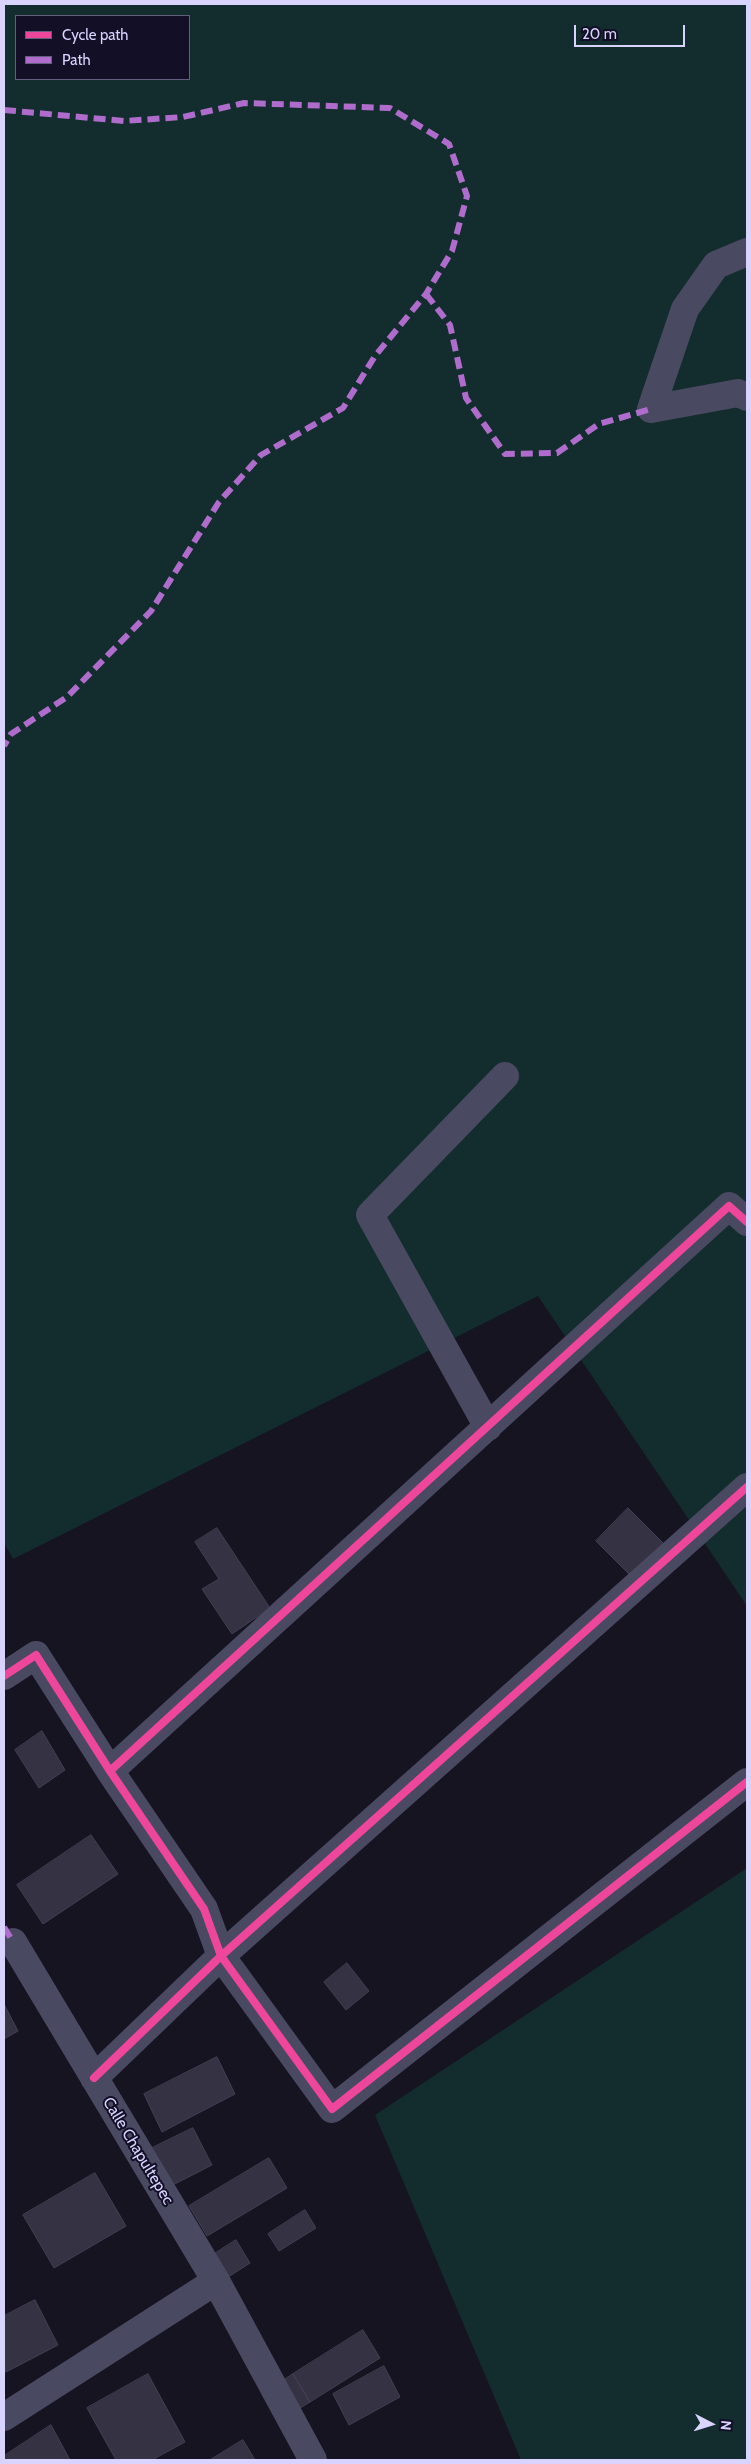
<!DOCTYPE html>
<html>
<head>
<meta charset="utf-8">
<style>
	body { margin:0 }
	#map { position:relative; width:751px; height:2464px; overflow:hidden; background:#161421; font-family:Cabin,sans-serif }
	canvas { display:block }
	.frame { position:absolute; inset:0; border:5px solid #d9d4ff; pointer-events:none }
	.legend { position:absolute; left:15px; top:15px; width:175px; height:65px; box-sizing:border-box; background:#130f26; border:1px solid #625e7d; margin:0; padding:6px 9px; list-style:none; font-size:15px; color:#d9d4ff }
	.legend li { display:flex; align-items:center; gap:10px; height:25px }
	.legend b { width:25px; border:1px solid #625e7d }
	.north { position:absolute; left:686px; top:2399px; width:50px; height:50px; -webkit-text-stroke:4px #130f26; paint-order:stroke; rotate:95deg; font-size:14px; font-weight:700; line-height:20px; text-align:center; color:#d9d4ff }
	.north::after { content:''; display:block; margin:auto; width:18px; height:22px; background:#d9d4ff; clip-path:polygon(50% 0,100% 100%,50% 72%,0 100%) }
	.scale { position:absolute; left:574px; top:25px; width:111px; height:22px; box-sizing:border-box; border:2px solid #d9d4ff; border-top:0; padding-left:6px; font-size:15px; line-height:18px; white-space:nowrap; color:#d9d4ff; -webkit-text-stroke:4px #130f26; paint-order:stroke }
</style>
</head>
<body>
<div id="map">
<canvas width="751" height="2464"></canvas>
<div class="frame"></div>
<ul class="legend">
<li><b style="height:6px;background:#ed469a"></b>Cycle path</li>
<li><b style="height:6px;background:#b06ccc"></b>Path</li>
</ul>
<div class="north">N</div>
<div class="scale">20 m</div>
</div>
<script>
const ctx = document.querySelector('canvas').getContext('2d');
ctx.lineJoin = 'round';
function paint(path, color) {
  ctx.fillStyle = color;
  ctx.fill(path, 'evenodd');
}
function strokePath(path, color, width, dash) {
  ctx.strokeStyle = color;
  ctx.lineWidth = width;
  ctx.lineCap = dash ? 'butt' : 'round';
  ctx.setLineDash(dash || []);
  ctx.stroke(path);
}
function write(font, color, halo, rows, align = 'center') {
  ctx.font = font + ' Cabin,sans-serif';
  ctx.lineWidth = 4;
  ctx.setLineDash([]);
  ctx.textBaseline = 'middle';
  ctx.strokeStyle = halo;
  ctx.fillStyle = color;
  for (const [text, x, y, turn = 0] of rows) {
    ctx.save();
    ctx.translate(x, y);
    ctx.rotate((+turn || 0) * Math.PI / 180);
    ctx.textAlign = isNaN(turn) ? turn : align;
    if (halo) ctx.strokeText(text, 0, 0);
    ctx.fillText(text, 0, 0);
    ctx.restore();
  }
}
const green = new Path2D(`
	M4,4H747V1606L538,1296L13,1559L4,1543ZM16,16H189V79H16Z
	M747,1868V2460H521L375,2115Z`);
const building = new Path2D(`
	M628,1508L667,1547L635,1580L596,1541Z
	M217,1528L270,1608L232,1634L202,1589L219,1579L195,1542Z
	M42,1731L65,1770L39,1788L15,1750Z
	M91,1835L118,1874L43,1924L17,1885Z
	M347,1963L369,1991L346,2010L324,1982Z
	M4,2004L18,2031L4,2039Z
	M217,2057L235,2094L162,2132L144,2094Z
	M193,2128L212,2165L165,2189L146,2151Z
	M269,2158L287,2188L207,2236L189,2206Z
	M95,2173L126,2226L54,2268L23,2215Z
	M305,2210L316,2228L279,2251L268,2234Z
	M236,2240L250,2263L222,2281L208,2258Z
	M35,2300L58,2345L6,2372L4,2368V2316Z
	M363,2330L380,2358L310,2402L293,2374Z
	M384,2366L400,2397L349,2425L333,2394Z
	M148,2374L185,2442L152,2460H116L87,2408Z
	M293,2374L310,2402L290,2414L275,2386Z
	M51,2425L70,2460H4V2456Z
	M243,2440L255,2460H210Z`);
const street = new Path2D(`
	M747,252L716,265L685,309L651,409L738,393L747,397
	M488,1427L370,1215L505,1076
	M4,1676L36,1655L110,1771L204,1909L221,1956L332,2109L747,1782
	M110,1771L729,1206L747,1222
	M13,1942L216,2281L313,2460
	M94,2078L221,1956L747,1487
	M4,2417L216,2281`);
const quiet = new Path2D(`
	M4,110L124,121L183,117L244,103L390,108L449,144L467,196L452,251L426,294L375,356L343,408L261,455L219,502L151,611L67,697L11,734L4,746
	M426,294L450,325L466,398L505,454L557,453L599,424L651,409
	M4,1927L13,1942`);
const cycleway = new Path2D(`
	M4,1676L36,1655L110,1771L204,1909L221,1956L332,2109L747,1782
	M110,1771L729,1206L747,1222
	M94,2078L221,1956L747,1487`);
const streetNames = [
	["Calle Chapultepec",138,2151,59]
];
paint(green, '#132c2d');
paint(building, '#343243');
strokePath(building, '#433f54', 1);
strokePath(street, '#4a4962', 28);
strokePath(quiet, '#b06ccc', 6, [12, 6]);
strokePath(cycleway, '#ed469a', 8);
write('16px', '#d9d4ff', '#130f26', streetNames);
</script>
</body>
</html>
